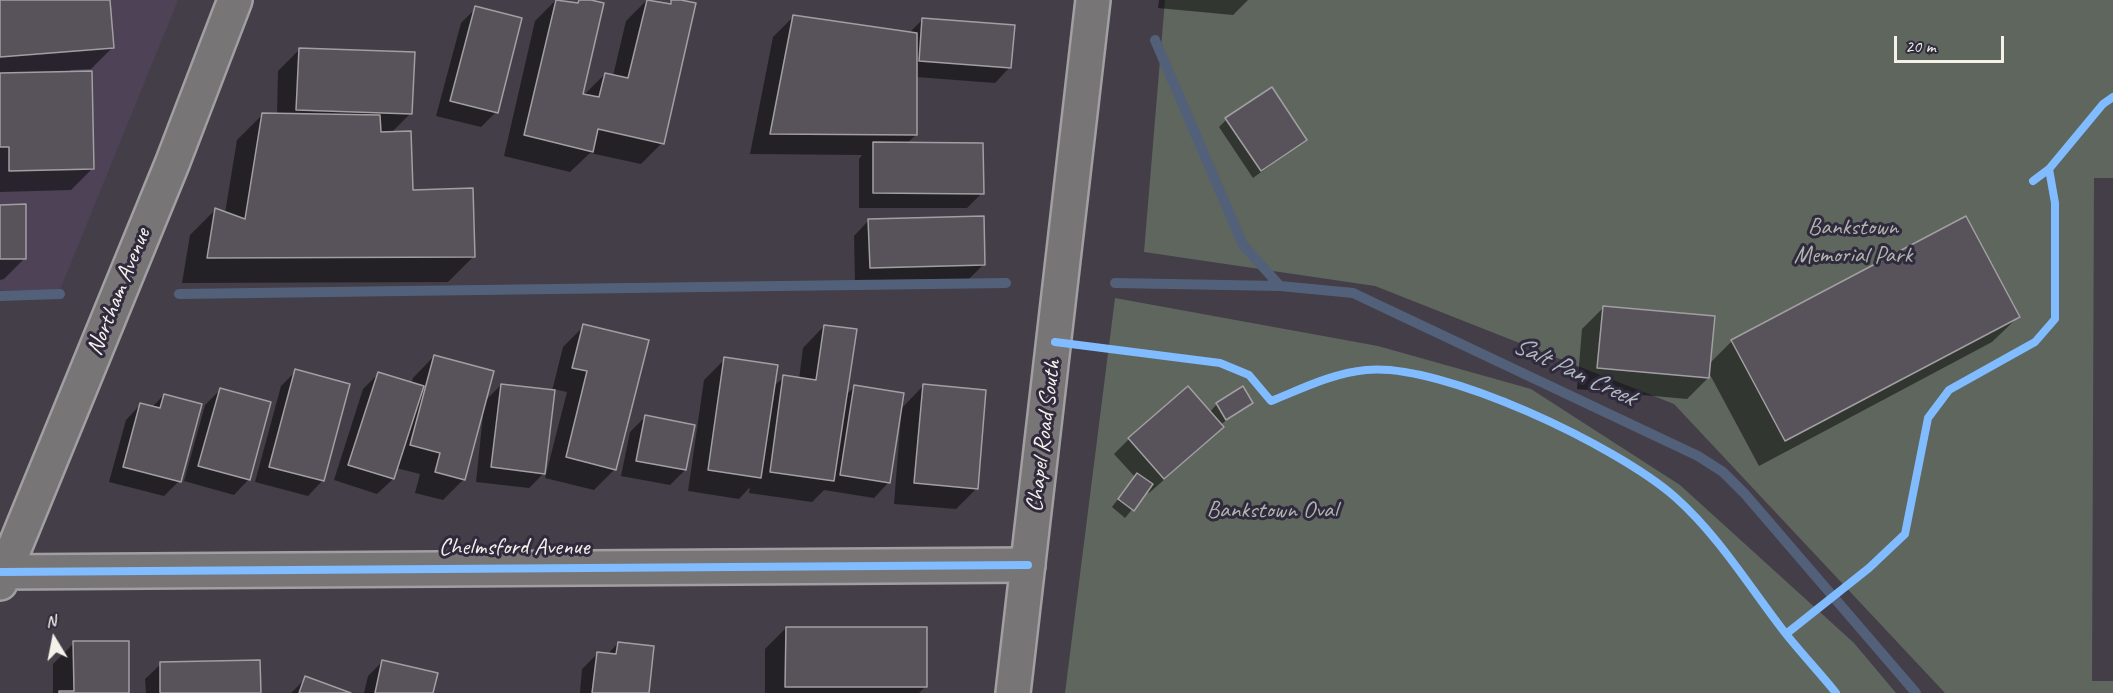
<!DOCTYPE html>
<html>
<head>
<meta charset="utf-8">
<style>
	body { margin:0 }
	#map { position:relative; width:2113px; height:693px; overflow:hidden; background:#433e48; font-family:Caveat,sans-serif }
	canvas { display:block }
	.north { position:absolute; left:24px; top:609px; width:60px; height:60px; -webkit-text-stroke:4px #2f2a3d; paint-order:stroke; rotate:350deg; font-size:16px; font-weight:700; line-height:24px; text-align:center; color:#f4f1e8 }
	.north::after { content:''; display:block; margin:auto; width:21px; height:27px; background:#f4f1e8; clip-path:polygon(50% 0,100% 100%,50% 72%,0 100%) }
	.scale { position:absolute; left:1894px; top:36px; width:110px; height:27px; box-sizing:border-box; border:3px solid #f4f1e8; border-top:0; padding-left:8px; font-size:18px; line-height:21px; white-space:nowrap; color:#f4f1e8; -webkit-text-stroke:4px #2f2a3d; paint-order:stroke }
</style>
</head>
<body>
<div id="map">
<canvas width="2113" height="693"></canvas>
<div class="north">N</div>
<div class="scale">20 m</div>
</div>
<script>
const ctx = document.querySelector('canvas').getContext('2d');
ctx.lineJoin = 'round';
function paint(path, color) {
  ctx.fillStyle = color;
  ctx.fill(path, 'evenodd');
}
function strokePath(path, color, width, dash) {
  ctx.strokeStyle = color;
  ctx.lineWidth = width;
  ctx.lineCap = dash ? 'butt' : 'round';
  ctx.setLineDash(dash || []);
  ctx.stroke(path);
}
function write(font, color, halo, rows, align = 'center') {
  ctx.font = font + ' Caveat,sans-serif';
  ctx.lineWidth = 6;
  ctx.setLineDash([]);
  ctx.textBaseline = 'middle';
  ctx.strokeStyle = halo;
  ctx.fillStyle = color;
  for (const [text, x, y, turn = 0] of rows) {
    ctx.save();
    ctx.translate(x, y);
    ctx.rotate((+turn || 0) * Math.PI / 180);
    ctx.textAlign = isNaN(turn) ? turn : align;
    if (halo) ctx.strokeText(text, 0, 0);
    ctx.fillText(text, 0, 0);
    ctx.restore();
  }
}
const built = new Path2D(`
	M0,0H178L60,290H0Z`);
const green = new Path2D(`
	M1165,0H2113V178H2094L2092,681H2113V693H1945L1674,404L1375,286L1144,252Z
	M1115,298L1378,346L1531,389L1680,485L1854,643L1896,693H1065Z`);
const shadow = new Path2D(`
	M0,0H109L112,48L91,69L70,70L92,169L71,190L0,192Z
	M556,0L576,4L584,0L581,95H584L605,74L613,76L626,21L647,0L667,4L674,0L662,143L641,164L590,153L570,172L504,156L535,21Z
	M1159,0H1248L1233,15L1158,8Z
	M476,8L496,112L481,127L436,116L461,23Z
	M794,16L909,33L923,19L1010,67L995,83L916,77V135L906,144L982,193L967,208H859V159L862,155L750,154L773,37Z
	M299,50L411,113L390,134L411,192L473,257L448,282L182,283L190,235L215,210L225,213L237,140L263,114H277L278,71Z
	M1226,120L1305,140L1253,178L1219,127Z
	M0,206L25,258L4,279L0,280Z
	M869,220L984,264L969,279L855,282L854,236Z
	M1603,308L1709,364L1732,341L2018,317L1992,342L1759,466L1708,371V378L1687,399L1577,389L1582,329Z
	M584,326L615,469L594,490L545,478L567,392L554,389L544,473L529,488L476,482L484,405L464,479L443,500L415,493L420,474L396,468L393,479L377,494L334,480L363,389L378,374L411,384L413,378L434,356L484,402L501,385L552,391L563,347Z
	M824,326L845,396L854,387L900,410L923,386L977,488L956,509L894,504L901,415L899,414L889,482L874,498L824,490L812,502L749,493L750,487L739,499L688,491L704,380L725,359L773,387L784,377L799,379L803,348Z
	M296,371L323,480L308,496L255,482L281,386Z
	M220,390L249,479L234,495L184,481L205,405Z
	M164,395L179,481L164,496L109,482L126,420L141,404L152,407Z
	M1251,402L1220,425L1222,427L1207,442L1149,493L1147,491L1125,518L1112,507L1135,477L1114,454L1129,439L1209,413L1217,404Z
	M645,417L685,470L670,485L621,476L630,432Z
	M786,628L926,686L919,693H765V649Z
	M74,643L128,693H53V664Z
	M618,643L648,693H580L582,669L597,654L607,655Z
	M383,661L432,693H364L368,676Z
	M161,664L260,693H146L145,679Z
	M306,678L347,693H291Z`);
const stream = new Path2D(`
	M1155,40L1243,245L1280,286
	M1115,283L1280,286L1353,293L1698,456L1723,472L1745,494L1916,693
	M179,294L1006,283
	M0,296L60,294`);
const building = new Path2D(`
	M0,0H110L114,48L0,57Z
	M556,0L578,3L579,0H591L604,3L583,94L599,97L605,73L628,78L647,0L671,4V0H681L696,3L664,144L598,129L593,152L524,135Z
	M475,6L522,18L498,113L450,101Z
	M793,15L917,33V135L770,134Z
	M922,18L1015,25L1011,68L919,61Z
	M299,48L415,52L412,114L296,110Z
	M92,71L94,169L9,171V147H0V73Z
	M1272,87L1307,140L1261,171L1225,118Z
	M262,113L380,115L381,132L411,131L413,190L473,188L475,257L207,258L215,208L245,219Z
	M873,142L983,143L984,194L873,193Z
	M26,204V259H0V205Z
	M984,216L985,265L870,268L868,219Z
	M1966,216L2020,317L1785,441L1731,340Z
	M1603,306L1715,316L1709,378L1597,368Z
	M583,324L649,340L616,470L566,457L587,371L572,368Z
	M824,325L857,329L834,481L770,472L783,375L816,380Z
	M434,355L494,371L465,480L435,472L440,453L410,445Z
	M724,357L778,365L761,478L708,470Z
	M295,369L350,384L324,481L269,467Z
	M378,372L424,386L394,479L348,465Z
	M501,384L555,390L545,474L491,467Z
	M923,384L986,390L978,489L914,483Z
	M854,385L904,393L890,483L840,475Z
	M1188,386L1224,427L1164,479L1128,438Z
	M1243,386L1253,403L1226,420L1216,403Z
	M220,388L271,402L250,480L198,466Z
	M164,394L202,404L181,482L123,467L140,403L160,408Z
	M645,415L695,425L686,470L636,461Z
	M1137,473L1153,484L1134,511L1118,499Z
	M786,627H927V687H785Z
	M73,641H129V693H59V691H74Z
	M618,642L654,646L649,693H592L597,652L616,654Z
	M260,660L261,693H160V662Z
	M382,660L438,673L433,693H375Z
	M305,676L351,693H299Z`);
const street = new Path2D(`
	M0,572L1028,565
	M0,583L172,164L235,0`);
const secondary = new Path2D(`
	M1013,693L1093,0`);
const cycleway = new Path2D(`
	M2033,181L2049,169L2103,104L2113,97
	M1055,342L1220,363L1249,375L1271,401C1301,389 1333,373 1366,370C1442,362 1617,446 1675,497C1720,537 1750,588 1786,634C1802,654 1820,673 1836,693
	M0,572L1028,565
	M1786,634L1869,568L1905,534L1928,418L1949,390L2035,342L2055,319V203L2049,169`);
const parkNames = [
	["Bankstown",1853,228],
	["Memorial Park",1853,256],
	["Bankstown Oval",1272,511]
];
const streetNames = [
	["Northam Avenue",119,292,-68],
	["Chapel Road South",1044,436,-83],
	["Chelmsford Avenue",514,548]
];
const waterNames = [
	["Salt Pan Creek",1574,372,25]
];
paint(built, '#4e4256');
paint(green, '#5e665d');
paint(shadow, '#0007');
strokePath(stream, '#526179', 10);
paint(building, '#58525b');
strokePath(building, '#a29fa2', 1.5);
strokePath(street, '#a29fa2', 38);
strokePath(secondary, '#a29fa2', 38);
strokePath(street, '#787577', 33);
strokePath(secondary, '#787577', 33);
strokePath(cycleway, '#80bcff', 8);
write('24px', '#b2b5ab', '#2f2a3d', parkNames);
write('24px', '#f4f1e8', '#2f2a3d', streetNames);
write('italic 26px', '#b4b9be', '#2f2a3d', waterNames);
</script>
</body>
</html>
